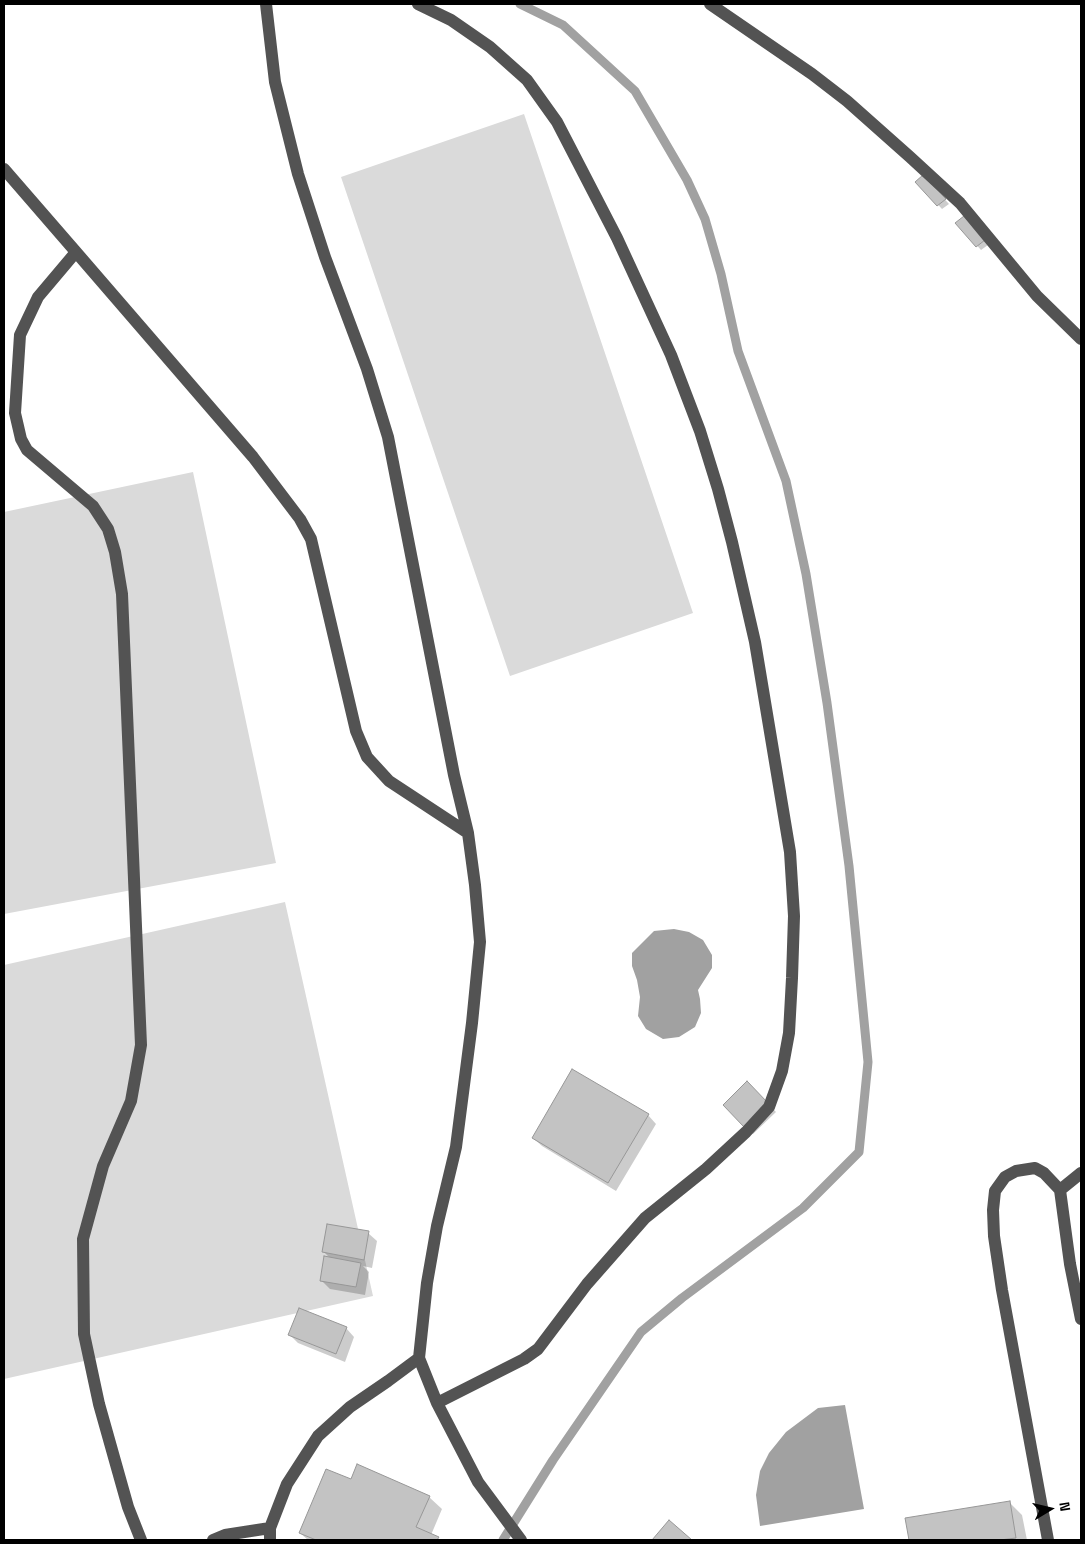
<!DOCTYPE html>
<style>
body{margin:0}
#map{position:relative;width:1085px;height:1544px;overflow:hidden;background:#fff;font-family:"Space Grotesk",sans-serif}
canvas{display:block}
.frame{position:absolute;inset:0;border:5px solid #000;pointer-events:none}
.north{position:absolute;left:1025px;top:1484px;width:50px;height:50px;-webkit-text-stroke:4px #fff;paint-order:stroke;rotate:81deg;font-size:14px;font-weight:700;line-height:20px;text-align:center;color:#000}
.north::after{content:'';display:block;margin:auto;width:18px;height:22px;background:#000;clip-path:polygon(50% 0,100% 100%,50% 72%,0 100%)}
</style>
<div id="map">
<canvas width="1085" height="1544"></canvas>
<div class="frame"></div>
<div class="north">N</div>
</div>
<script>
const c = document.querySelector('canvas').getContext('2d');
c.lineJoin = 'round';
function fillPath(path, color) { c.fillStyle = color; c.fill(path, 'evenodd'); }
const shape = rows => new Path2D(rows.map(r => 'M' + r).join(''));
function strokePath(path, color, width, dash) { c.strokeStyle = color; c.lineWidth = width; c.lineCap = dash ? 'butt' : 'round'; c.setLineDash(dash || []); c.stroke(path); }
const green = shape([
 [524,114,693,613,510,676,341,177],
 [193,472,276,863,4,914,4,512],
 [285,902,373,1296,4,1379,4,965]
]);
const water = shape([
 [674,929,689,932,703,940,712,955,712,968,698,990,700,999,701,1013,695,1027,679,1037,663,1039,646,1029,638,1016,640,997,637,980,632,966,632,953,654,931],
 [845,1405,864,1509,760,1526,756,1495,760,1471,769,1453,786,1432,818,1408]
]);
const shadow = shape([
 [923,176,949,204,942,209,917,182],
 [968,221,988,245,981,250,957,223],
 [747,1082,776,1112,753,1134,724,1105],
 [648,1115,656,1124,616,1191,542,1146,533,1138],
 [368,1233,377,1241,372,1268,363,1266,369,1272,365,1295,330,1289,321,1280,330,1258,324,1252],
 [346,1328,354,1337,345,1362,298,1343,289,1334],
 [351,1481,429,1497,442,1509,431,1535,441,1540,308,1540,300,1533],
 [1009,1502,1022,1515,1027,1540,910,1540,907,1519]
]);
const stream = shape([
 [503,1540,553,1460,641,1332,682,1298,803,1208,859,1152,868,1062,849,866,827,703,806,574,786,481,738,351,721,274,705,219,687,180,635,91,563,25,520,4]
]);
const building = shape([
 [923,175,946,199,937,206,915,182,923,175],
 [964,216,985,240,976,247,955,223,964,216],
 [572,1069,649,1114,608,1183,532,1138,572,1069],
 [747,1081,768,1103,744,1127,723,1105,747,1081],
 [327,1224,369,1231,364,1260,322,1252,327,1224],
 [324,1256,361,1263,356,1287,320,1281,324,1256],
 [299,1308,347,1327,336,1354,288,1335,299,1308],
 [357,1464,430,1496,416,1527,439,1537,437,1540,316,1540,299,1533,326,1469,351,1479,357,1464],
 [1010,1501,1016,1538,1000,1540,909,1540,905,1518,1010,1501],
 [669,1520,692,1540,652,1540,669,1520]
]);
const minor = shape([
 [266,4,275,82,298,174,325,257,367,369,388,437,454,775,468,833,475,885,480,942,472,1023,456,1147,437,1226,427,1283,419,1358,437,1403,478,1482,521,1540],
 [418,4,451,20,490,47,527,80,557,122,617,238,671,355,700,431,718,489,732,542,755,642,790,852,794,916,792,978,789,1033,782,1071,769,1107,746,1132,706,1169,645,1218,587,1284,538,1349,524,1359,437,1403],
 [710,4,812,74,847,101,910,157,960,203,1037,296,1081,339],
 [4,169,76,252,38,297,20,335,15,413,21,439,27,450,93,506,108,529,115,552,122,594,141,1045,131,1101,103,1166,83,1239,84,1334,99,1404,128,1507,141,1540],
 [76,252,253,457,300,519,311,539,356,731,367,757,389,781,468,833],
 [1081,1173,1060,1190,1070,1264,1081,1319],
 [213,1540,225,1535,270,1528],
 [270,1540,270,1528,287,1484,318,1436,350,1407,388,1381,419,1358],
 [1048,1540,1002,1290,994,1236,993,1210,995,1191,1005,1177,1016,1171,1035,1168,1044,1173,1060,1190]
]);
fillPath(green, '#dadada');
fillPath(water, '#a1a1a1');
fillPath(shadow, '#0003');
strokePath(stream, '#a1a1a1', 9);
fillPath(building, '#c3c3c3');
strokePath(building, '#979797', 1);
strokePath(minor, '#535353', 12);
</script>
